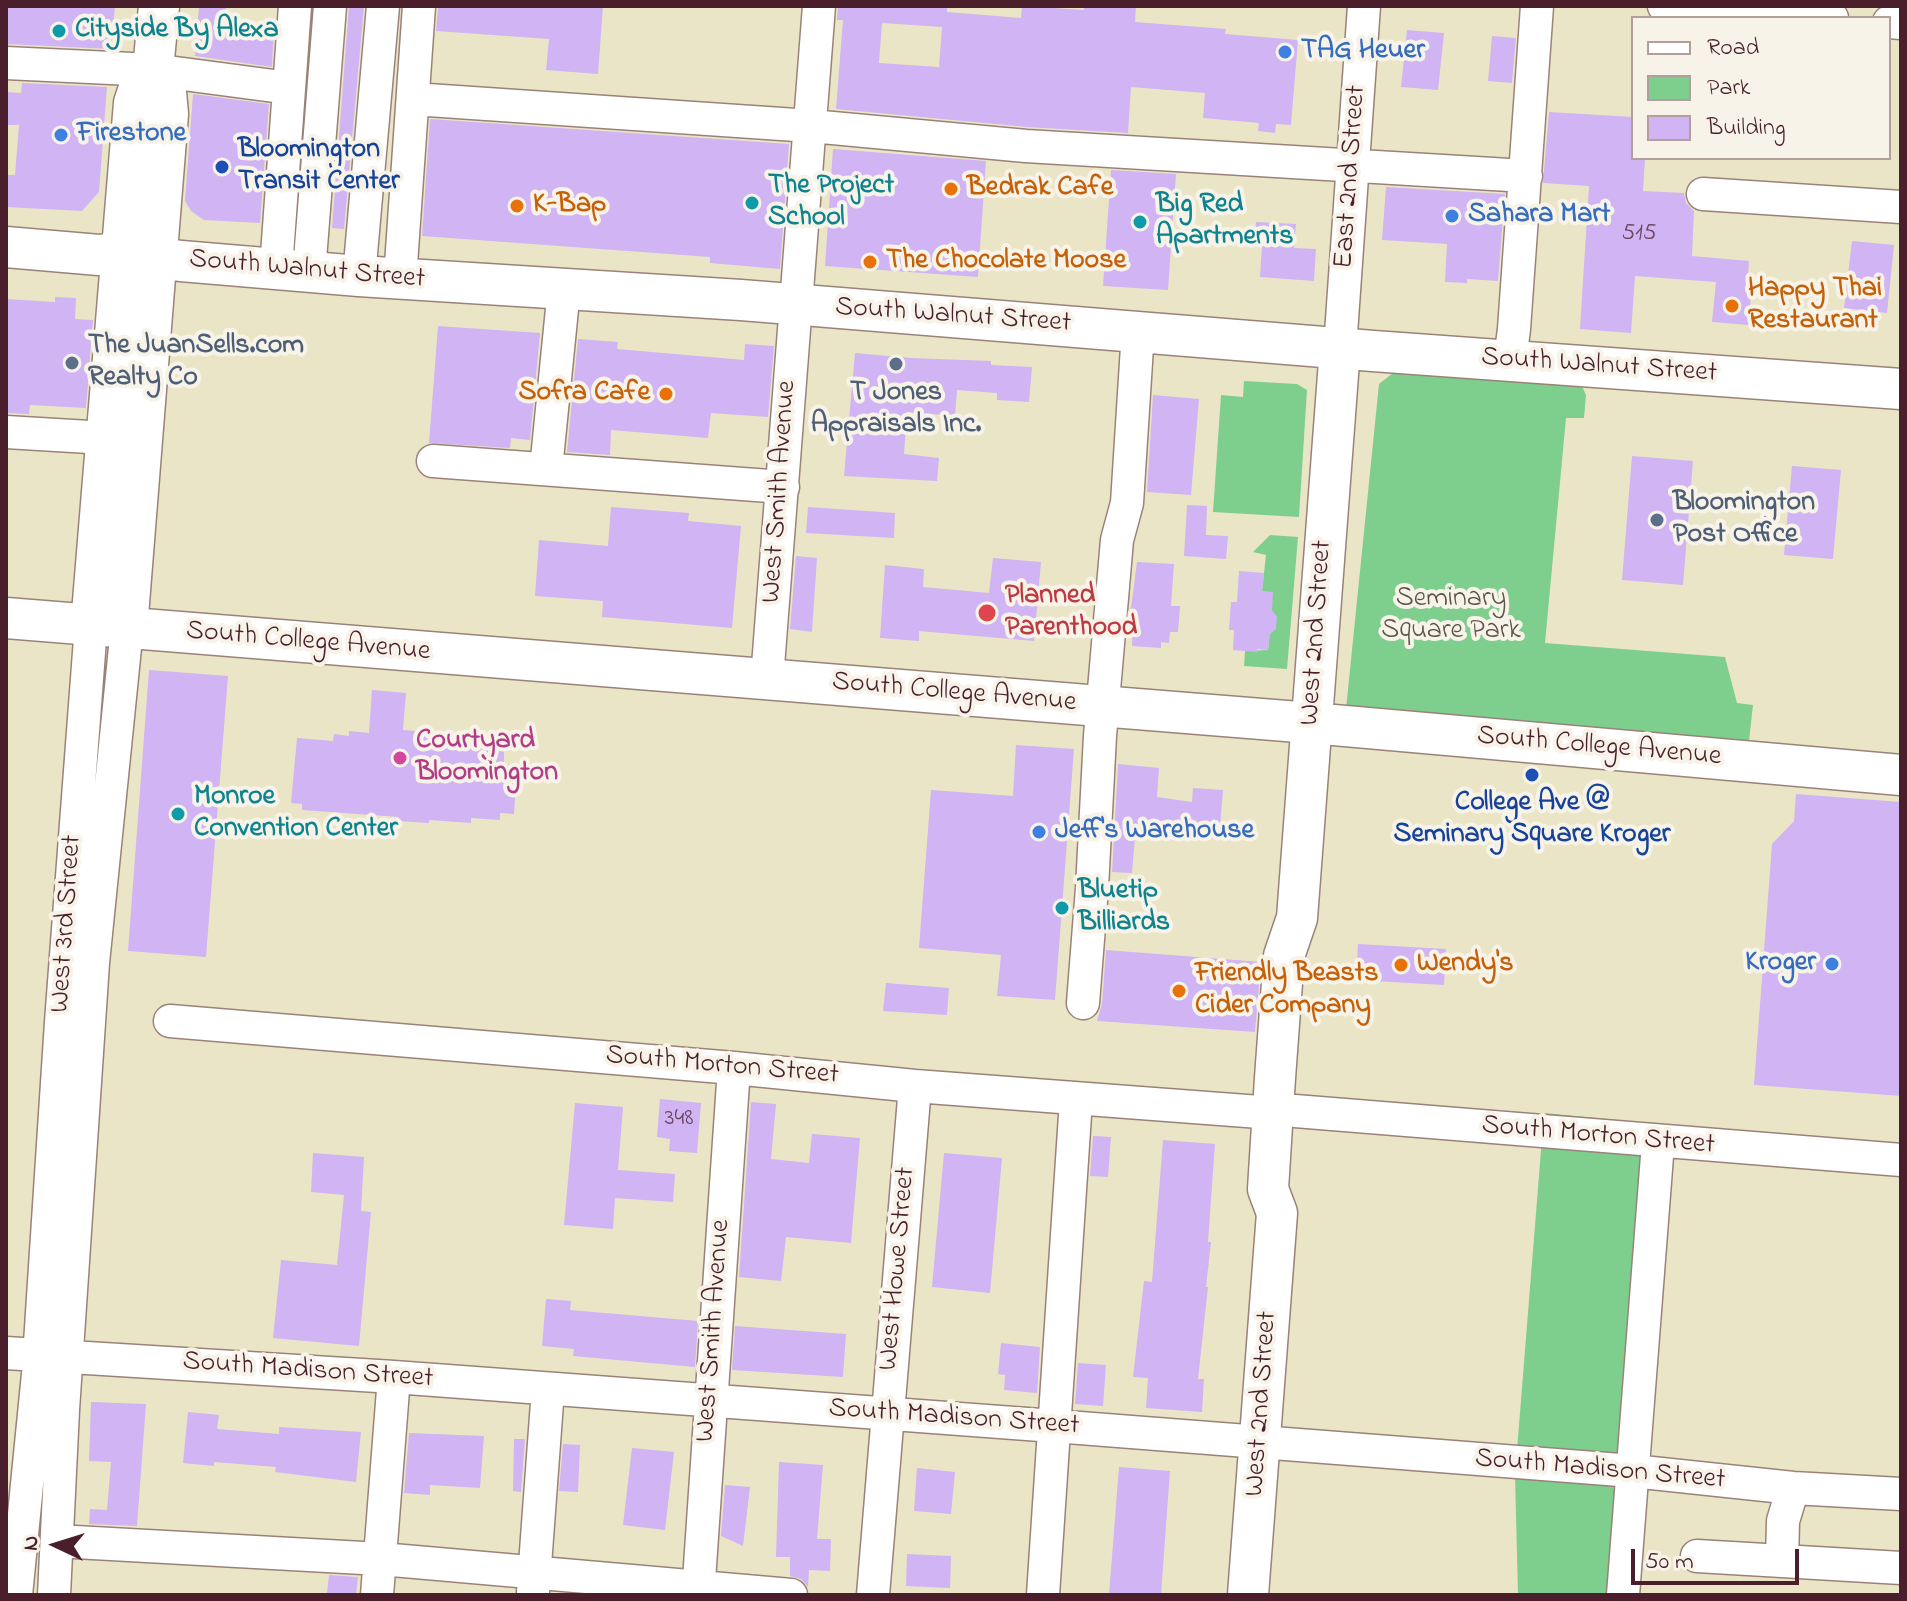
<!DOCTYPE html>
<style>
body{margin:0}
#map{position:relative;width:1907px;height:1601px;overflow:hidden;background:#ebe5c7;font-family:"Indie Flower",sans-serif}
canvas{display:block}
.frame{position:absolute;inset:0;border:8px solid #4a1f2b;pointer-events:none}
.legend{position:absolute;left:1631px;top:16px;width:260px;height:144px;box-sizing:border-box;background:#f7f3e8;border:2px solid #b29e9c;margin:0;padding:10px 14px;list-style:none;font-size:24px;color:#4a1f2b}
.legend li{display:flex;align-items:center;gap:16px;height:40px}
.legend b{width:40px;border:2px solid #b29e9c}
.north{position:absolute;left:16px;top:1505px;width:80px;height:80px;-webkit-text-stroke:6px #f7f3e8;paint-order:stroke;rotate:274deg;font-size:22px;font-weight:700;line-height:32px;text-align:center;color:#4a1f2b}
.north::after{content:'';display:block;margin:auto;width:28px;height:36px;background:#4a1f2b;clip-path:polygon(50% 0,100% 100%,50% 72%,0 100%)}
.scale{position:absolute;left:1631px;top:1549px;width:168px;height:36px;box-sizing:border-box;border:4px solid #4a1f2b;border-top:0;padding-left:10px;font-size:24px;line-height:28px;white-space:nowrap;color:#4a1f2b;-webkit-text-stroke:6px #f7f3e8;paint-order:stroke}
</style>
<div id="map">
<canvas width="1907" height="1601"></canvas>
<div class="frame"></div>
<ul class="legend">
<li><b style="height:10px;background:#fff"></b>Road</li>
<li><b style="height:22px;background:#7ece8e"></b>Park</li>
<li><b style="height:22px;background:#d0b4f3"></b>Building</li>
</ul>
<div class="north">N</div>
<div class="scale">50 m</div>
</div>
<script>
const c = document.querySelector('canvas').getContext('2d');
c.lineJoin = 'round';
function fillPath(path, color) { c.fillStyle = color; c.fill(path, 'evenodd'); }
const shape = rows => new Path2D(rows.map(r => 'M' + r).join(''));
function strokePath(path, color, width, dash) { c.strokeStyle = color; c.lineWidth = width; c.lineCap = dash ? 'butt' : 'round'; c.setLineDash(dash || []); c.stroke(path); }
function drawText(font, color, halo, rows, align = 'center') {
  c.font = font + ' "Indie Flower",sans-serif'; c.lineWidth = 8; c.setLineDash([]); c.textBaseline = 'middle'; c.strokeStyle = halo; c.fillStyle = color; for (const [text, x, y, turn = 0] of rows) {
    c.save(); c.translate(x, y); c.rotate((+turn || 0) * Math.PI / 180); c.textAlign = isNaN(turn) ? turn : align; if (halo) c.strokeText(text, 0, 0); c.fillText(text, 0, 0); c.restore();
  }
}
const green = shape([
 [1402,366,1581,384,1586,395,1584,418,1566,418,1545,643,1725,657,1737,703,1753,705,1749,741,1345,719,1379,384],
 [1244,381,1297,384,1307,390,1299,517,1213,512,1221,395,1243,397],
 [1270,535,1298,537,1287,669,1244,666,1245,651,1268,650,1272,610,1262,591,1266,555,1253,552],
 [1544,1113,1659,1124,1623,1595,1518,1595,1515,1475]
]);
const building = shape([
 [6,6,115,6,111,49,6,44],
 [199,6,226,6,225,23,274,26,272,67,195,56],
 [349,6,364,6,344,229,332,228],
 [438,6,603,6,598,74,546,70,549,39,436,31],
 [838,6,947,6,947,12,1021,18,1022,6,1084,10,1084,6,1136,6,1135,22,1226,29,1225,34,1298,40,1291,125,1276,124,1275,133,1258,131,1259,123,1203,118,1205,93,1131,87,1128,133,1027,127,836,109,843,20,837,20],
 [882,23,942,27,939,67,879,63],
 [1407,30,1444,33,1438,90,1401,87],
 [1492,36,1516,38,1512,83,1488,81],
 [22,83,107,87,99,192,82,211,6,207,6,175,15,175,19,125,6,125,6,92,21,93],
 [193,94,269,104,260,223,204,220,191,211,185,201],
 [1549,112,1633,117,1633,158,1645,158,1643,191,1684,193,1686,203,1694,211,1692,256,1749,261,1747,290,1751,290,1749,325,1712,322,1716,282,1635,276,1631,333,1580,329,1589,186,1543,183],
 [430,119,789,144,780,269,710,263,710,257,422,236],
 [833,149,986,161,978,277,825,266],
 [1111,170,1176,174,1168,290,1103,286],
 [1386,187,1505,194,1498,281,1467,279,1467,283,1445,282,1447,244,1382,240],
 [1256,222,1296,224,1294,248,1316,249,1314,281,1260,277,1262,246,1255,246],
 [1852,241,1894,245,1887,313,1844,308],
 [55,297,76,298,75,319,93,320,86,408,30,405,29,414,6,413,6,299,55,302],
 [438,326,540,333,530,440,511,438,510,448,429,443],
 [578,339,618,342,617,349,744,360,745,344,774,346,768,417,711,413,708,438,611,430,610,455,567,452],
 [855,353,911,358,991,361,991,365,1032,367,1029,402,997,400,997,393,957,390,955,416,907,412,904,454,939,458,937,481,844,476],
 [1153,395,1199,399,1191,495,1147,492],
 [1632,456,1693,461,1683,585,1622,580],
 [1792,466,1841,470,1833,559,1784,555],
 [1187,505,1207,506,1206,535,1228,536,1226,559,1184,556],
 [611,507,689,513,688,521,741,526,732,628,602,617,603,601,535,596,539,540,608,546],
 [808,507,895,513,894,538,806,533],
 [796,556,817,558,812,632,790,629],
 [993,558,1041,562,1034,641,919,631,919,641,880,638,885,565,924,569,923,587,989,593],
 [1137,562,1174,564,1171,606,1180,606,1178,632,1170,632,1169,643,1161,642,1161,648,1132,646,1133,623,1129,623],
 [1239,571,1264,573,1262,591,1273,592,1272,610,1277,617,1276,629,1270,634,1268,650,1257,649,1257,652,1233,650,1234,630,1229,630,1231,602,1237,602],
 [149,670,228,676,206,957,128,951],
 [372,690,406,693,403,730,437,733,437,737,451,738,451,747,504,751,504,764,514,765,512,782,516,783,514,814,500,813,500,820,471,818,471,823,429,820,429,823,398,821,399,817,302,810,302,804,291,803,297,738,333,741,334,734,349,736,349,731,369,733],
 [1016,745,1074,749,1055,1000,997,996,1001,955,919,948,931,790,1013,796],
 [1118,764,1159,768,1157,797,1192,802,1193,788,1223,790,1219,839,1158,835,1158,839,1135,837,1132,873,1112,872],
 [1796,794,1901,802,1901,1096,1754,1085,1772,844,1794,821],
 [1358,944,1446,949,1444,985,1356,980],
 [1106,950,1261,962,1255,1032,1097,1021,1102,1004],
 [886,983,949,988,947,1015,883,1011],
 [660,1099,701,1103,697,1153,669,1151,670,1139,657,1137],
 [751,1102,776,1104,771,1159,809,1163,812,1134,860,1138,851,1243,786,1237,781,1281,739,1277],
 [575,1103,623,1107,618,1170,675,1174,673,1202,615,1198,613,1229,564,1225],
 [1093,1136,1111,1137,1108,1177,1090,1176],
 [1163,1140,1215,1144,1208,1242,1211,1242,1206,1287,1208,1287,1198,1379,1204,1379,1202,1412,1146,1408,1148,1378,1133,1377,1144,1281,1152,1282],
 [313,1153,364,1157,361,1211,371,1212,359,1346,273,1338,281,1260,337,1265,344,1195,311,1192],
 [944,1153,1002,1158,990,1293,932,1287],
 [546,1299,571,1301,570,1310,698,1321,695,1367,573,1356,574,1349,542,1346],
 [735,1326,846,1334,843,1377,732,1370],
 [1001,1343,1040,1347,1037,1393,1004,1390,1005,1375,998,1374],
 [1078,1363,1106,1365,1103,1406,1075,1404],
 [91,1402,146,1404,137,1526,89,1524,90,1509,107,1510,111,1462,89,1461],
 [188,1412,219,1415,217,1429,279,1434,279,1427,361,1432,356,1482,275,1472,276,1467,214,1462,214,1466,183,1463],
 [409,1433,484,1436,480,1488,430,1485,430,1495,404,1493],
 [514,1439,525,1439,521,1492,513,1491],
 [563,1444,580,1445,578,1492,559,1491],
 [632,1448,674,1452,665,1530,623,1525],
 [779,1462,823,1465,817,1539,831,1539,830,1571,809,1570,808,1587,801,1579,790,1576,790,1557,776,1557],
 [1119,1467,1170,1471,1161,1595,1109,1595],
 [917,1468,955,1472,951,1514,914,1511],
 [725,1485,750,1487,743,1546,721,1536],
 [907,1554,951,1556,950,1588,906,1586],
 [329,1575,358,1577,356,1595,327,1593]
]);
const minor = shape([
 [1664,6,1832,18],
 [1889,22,1901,23],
 [6,63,153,70,289,88],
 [413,99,811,126,1026,146,1526,176],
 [1703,194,1901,207],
 [276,269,295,6],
 [309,272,330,6],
 [359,276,383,6],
 [400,279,419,6],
 [1340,348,1364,6],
 [1510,360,1514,329,1537,6],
 [6,432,106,438],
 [433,461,783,487],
 [546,469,564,289],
 [767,679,819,6],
 [1083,1003,1092,888,1100,736,1117,540,1127,503,1138,331],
 [170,1021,734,1068,915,1086,1273,1113],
 [1295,1111,1901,1160],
 [6,1353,394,1377,1054,1426,1633,1471,1793,1488,1901,1494],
 [57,1541,381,1559,791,1595],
 [1697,1556,1782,1561,1783,1521,1793,1488],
 [1782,1561,1901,1568],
 [533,1592,548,1389],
 [16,1595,38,1374,61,1022,91,626],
 [54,1595,63,1410,93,963,127,628],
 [377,1595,394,1377],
 [698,1595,734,1068],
 [873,1595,915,1086],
 [1043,1595,1076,1100],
 [1623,1595,1658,1143]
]);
const major = shape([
 [6,247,99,255,122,252,181,261,359,276,741,300,1373,351,1901,389],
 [6,618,1311,723,1901,775],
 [91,626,134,103,140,85,153,70,159,6],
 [127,628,168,114,166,92,153,70],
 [1248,1595,1277,1213,1268,1189,1275,1078,1284,956,1297,918,1340,348]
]);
const markers = [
 [59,31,8,"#0f9aa8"],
 [1285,52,8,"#3f7fe0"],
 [61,135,8,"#3f7fe0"],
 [222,167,8,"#1a4fb4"],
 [951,189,8,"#e8710a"],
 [752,203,8,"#0f9aa8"],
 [517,206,8,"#e8710a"],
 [1452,216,8,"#3f7fe0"],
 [1140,222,8,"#0f9aa8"],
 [870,262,8,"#e8710a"],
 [1732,306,8,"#e8710a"],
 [72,363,8,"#5c6f8a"],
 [896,364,8,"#5c6f8a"],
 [666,394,8,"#e8710a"],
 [1657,520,8,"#5c6f8a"],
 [987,613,10,"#e0444e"],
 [400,758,8,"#d1479c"],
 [1532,775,8,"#1a4fb4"],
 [178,814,8,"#0f9aa8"],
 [1039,832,8,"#3f7fe0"],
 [1062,908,8,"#0f9aa8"],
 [1832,964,8,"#3f7fe0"],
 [1401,965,8,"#e8710a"],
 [1179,991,8,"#e8710a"]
];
const numberNames = [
 ["515",1639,235],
 ["348",679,1120]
];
const cultureNames = [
 ["Cityside By Alexa",75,31],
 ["The Project",768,187],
 ["School",768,219],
 ["Big Red",1156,206],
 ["Apartments",1156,238],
 ["Monroe",194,798],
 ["Convention Center",194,830],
 ["Bluetip",1078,892],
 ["Billiards",1078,924]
];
const shopNames = [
 ["TAG Heuer",1301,52],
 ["Firestone",77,135],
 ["Sahara Mart",1468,216],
 ["Jeff's Warehouse",1055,832],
 ["Kroger",1816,964,"right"]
];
const transitNames = [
 ["Bloomington",238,151],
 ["Transit Center",238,183],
 ["College Ave @",1532,804,"center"],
 ["Seminary Square Kroger",1532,836,"center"]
];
const streetNames = [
 ["East 2nd Street",1352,177,-86],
 ["South Walnut Street",307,271,5],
 ["South Walnut Street",953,317,4],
 ["South Walnut Street",1599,367,4],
 ["West Smith Avenue",781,492,-86],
 ["West 2nd Street",1318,633,-86],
 ["South College Avenue",308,643,5],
 ["South College Avenue",954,694,5],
 ["South College Avenue",1599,748,5],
 ["West 3rd Street",68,924,-86],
 ["South Morton Street",722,1067,5],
 ["South Morton Street",1598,1137,5],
 ["West Howe Street",899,1269,-85],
 ["West Smith Avenue",715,1331,-86],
 ["South Madison Street",308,1372,4],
 ["West 2nd Street",1263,1404,-86],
 ["South Madison Street",954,1419,4],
 ["South Madison Street",1600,1471,5]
];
const foodNames = [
 ["Bedrak Cafe",967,189],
 ["K-Bap",533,206],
 ["The Chocolate Moose",886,262],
 ["Happy Thai",1748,290],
 ["Restaurant",1748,322],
 ["Sofra Cafe",650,394,"right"],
 ["Wendy's",1417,965],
 ["Friendly Beasts",1195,975],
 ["Cider Company",1195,1007]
];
const serviceNames = [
 ["The JuanSells.com",88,347],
 ["Realty Co",88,379],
 ["T Jones",896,394,"center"],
 ["Appraisals Inc.",896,426,"center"],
 ["Bloomington",1673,504],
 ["Post Office",1673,536]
];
const healthNames = [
 ["Planned",1005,597],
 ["Parenthood",1005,629]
];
const parkNames = [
 ["Seminary",1451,600],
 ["Square Park",1451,632]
];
const hotelNames = [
 ["Courtyard",416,742],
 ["Bloomington",416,774]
];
fillPath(green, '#7ece8e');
fillPath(building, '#d0b4f3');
strokePath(minor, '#9a8279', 35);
strokePath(major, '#9a8279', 43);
strokePath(minor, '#fff', 32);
strokePath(major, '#fff', 40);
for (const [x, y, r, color] of markers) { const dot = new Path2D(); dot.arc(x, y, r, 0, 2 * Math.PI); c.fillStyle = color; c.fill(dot); strokePath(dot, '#f7f3e8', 3); }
drawText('24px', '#6c445d', null, numberNames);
drawText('bold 28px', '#0d838f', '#f7f3e8', cultureNames, 'left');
drawText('bold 28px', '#366cbe', '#f7f3e8', shopNames, 'left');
drawText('bold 28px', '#164399', '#f7f3e8', transitNames, 'left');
drawText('28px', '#4a1f2b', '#f7f3e8', streetNames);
drawText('bold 28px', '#c56008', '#f7f3e8', foodNames, 'left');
drawText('bold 28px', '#4e5e75', '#f7f3e8', serviceNames, 'left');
drawText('bold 28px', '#be3a42', '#f7f3e8', healthNames, 'left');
drawText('28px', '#5a5449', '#f7f3e8', parkNames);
drawText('bold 28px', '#b23c85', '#f7f3e8', hotelNames, 'left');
</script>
